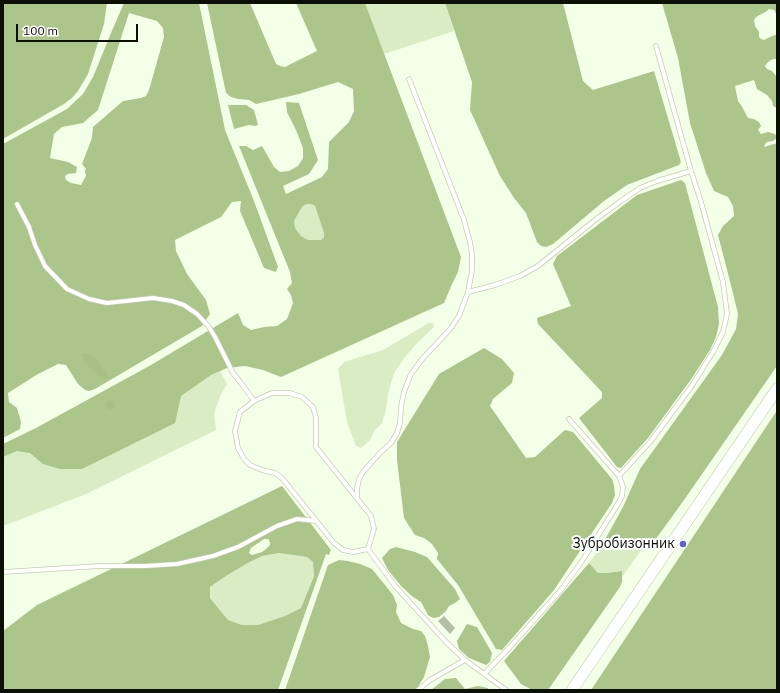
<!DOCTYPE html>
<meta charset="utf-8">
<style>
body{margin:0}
#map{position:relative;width:780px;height:693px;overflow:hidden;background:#f4ffe7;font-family:"IBM Plex Sans",sans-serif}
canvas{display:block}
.frame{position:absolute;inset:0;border:4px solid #0b0f06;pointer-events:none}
.scale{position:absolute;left:16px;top:24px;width:122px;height:18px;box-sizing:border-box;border:2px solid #0b0f06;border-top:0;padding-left:5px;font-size:12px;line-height:14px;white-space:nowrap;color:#0b0f06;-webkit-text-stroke:3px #fff;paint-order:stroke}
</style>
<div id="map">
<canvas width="780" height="693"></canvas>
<div class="frame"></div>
<div class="scale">100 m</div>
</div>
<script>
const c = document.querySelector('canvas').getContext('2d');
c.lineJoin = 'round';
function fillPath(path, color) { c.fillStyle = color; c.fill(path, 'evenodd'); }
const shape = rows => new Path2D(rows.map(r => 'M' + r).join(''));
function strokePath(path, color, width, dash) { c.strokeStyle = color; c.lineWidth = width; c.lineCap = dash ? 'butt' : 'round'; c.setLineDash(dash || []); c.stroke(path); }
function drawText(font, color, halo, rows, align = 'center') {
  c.font = font + ' "IBM Plex Sans",sans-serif'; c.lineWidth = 4; c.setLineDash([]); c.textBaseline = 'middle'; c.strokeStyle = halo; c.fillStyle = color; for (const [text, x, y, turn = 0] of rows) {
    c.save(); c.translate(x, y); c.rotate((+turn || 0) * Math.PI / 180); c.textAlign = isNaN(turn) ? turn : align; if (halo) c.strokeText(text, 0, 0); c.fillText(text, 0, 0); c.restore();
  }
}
const green = shape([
 [365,3,445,3,454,31,384,54],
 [306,204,311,204,315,206,324,233,324,237,321,240,308,240,301,236,295,228,294,221,302,207],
 [429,323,433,323,434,327,418,342,405,357,394,373,388,394,386,410,382,423,375,430,370,440,361,448,356,446,347,422,338,369,344,362,383,350],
 [215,361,227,384,220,396,214,414,216,430,86,494,3,526,3,454,171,402],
 [602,545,607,547,616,547,633,545,636,547,638,550,642,549,622,577,621,571,607,573,598,573,589,563],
 [279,553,307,557,313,562,314,575,301,608,285,616,258,625,242,625,228,620,210,598,210,587,226,576,246,564,262,556]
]);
const forest = shape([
 [3,3,107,3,104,24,88,74,78,91,72,98,64,104,3,139],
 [124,3,199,3,225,130,254,201,278,267,276,272,264,268,240,211,241,201,232,202,221,217,175,240,176,251,187,274,206,300,210,314,202,326,95,389,89,391,85,390,78,384,66,365,58,364,38,374,8,393,9,402,17,408,21,422,20,429,3,438,3,144,67,109,83,94,93,77,111,33,121,10],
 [129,13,157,21,163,28,164,37,149,90,146,96,141,98,123,101,93,127,92,138,82,164,86,169,85,171,86,176,81,185,71,183,66,180,65,176,68,174,76,173,77,167,68,162,50,158,54,134,62,127,83,123,98,110],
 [207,3,250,3,276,64,280,66,285,67,317,51,296,3,365,3,461,257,458,272,452,284,444,303,281,377,263,370,245,366,227,368,211,375,181,396,175,423,82,469,60,469,43,464,30,453,17,451,3,457,3,444,36,428,151,365,238,313,243,325,251,330,264,327,277,326,287,319,293,303,291,295,287,289,292,283,290,272,239,146,246,146,253,150,262,146,274,167,280,172,289,171,298,166,303,158,303,148,296,130,287,112,286,102,299,103,318,160,309,174,283,186,286,194,322,177,328,169,329,142,349,122,354,111,353,89,338,82,299,94,256,104,249,100,238,99,231,97,226,93],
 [306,204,311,204,315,206,324,233,324,237,321,240,308,240,301,236,295,228,294,221,302,207],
 [445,3,563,3,583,81,593,90,654,71,681,162,679,165,627,185,604,201,553,244,546,247,541,246,537,242,526,213,514,198,500,176,470,110,472,82],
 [662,3,777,3,777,15,774,10,769,9,767,11,756,17,754,20,755,26,759,32,759,37,761,39,764,40,768,38,775,35,777,35,777,59,773,59,768,62,765,66,767,69,772,71,777,77,777,108,773,106,772,101,767,95,757,89,754,80,735,86,738,101,741,105,748,118,754,119,759,122,761,126,758,130,761,134,768,132,775,134,777,137,777,138,773,141,767,142,765,144,764,147,777,143,777,366,684,500,650,547,638,550,636,547,633,545,616,547,607,547,602,545,623,507,640,469,722,355,736,329,738,314,732,289,718,235,723,226,734,216,733,206,728,197,714,191,706,173,690,123,678,58],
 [228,105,246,105,254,110,258,125,255,126,249,125,234,129],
 [681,180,685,183,718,307,719,324,716,337,710,350,692,378,648,438,621,468,617,467,579,418,602,398,602,392,538,324,537,318,571,306,553,264,557,256,637,195],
 [484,348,502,359,514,373,512,383,493,399,490,406,526,458,535,457,565,430,573,432,612,479,614,486,615,495,612,503,554,590,502,650,496,649,458,585,437,559,438,553,432,544,424,538,415,535,404,518,397,460,397,442,439,374],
 [776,412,777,413,777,690,591,690],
 [282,486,331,550,329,555,326,554,278,690,3,690,3,631,37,605],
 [264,539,268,539,270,542,270,545,266,549,262,552,252,555,249,553,251,548],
 [279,553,307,557,313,562,314,576,301,608,285,616,258,625,242,625,228,620,210,598,210,587,226,576,246,564,262,556],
 [396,547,415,552,427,557,455,589,460,599,455,603,449,606,446,611,439,617,434,618,431,617,428,615,421,602,413,597,401,586,388,570,382,558,390,549],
 [339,560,348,561,360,564,372,569,385,585,393,595,397,605,396,612,401,623,413,629,421,631,425,636,428,646,430,657,424,677,416,690,285,690,328,565],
 [589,563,598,573,607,573,622,571,622,582,620,587,548,690,532,690,521,684,504,661],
 [467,624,477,627,492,653,490,662,486,665,469,658,459,649,457,641],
 [456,678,465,689,478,686,488,688,489,690,431,690,445,679]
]);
const water = shape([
 [87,353,95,358,107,373,108,375,107,378,102,378,92,370,83,360,82,354],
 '105.5 405a4.5 4.5 0 1 1 9 0a4.5 4.5 0 1 1-9 0Z'
]);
const building = shape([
 [444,616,455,628,450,634,438,621]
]);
const service = shape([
 [17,204,29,227,35,245,45,266,67,289,89,299,107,303,153,298,172,301,184,305,197,314,209,327,215,337,233,373,241,383,254,401],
 [468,292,495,285,520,276,538,266,595,220,621,201,640,188,657,181,691,171],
 [272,393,290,393,302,397,313,407,316,418,316,447,371,516,374,529,368,549,353,552,343,550,334,543,282,478,275,473,262,470,250,465,244,459,238,448,235,431,240,412,254,401,272,393],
 [619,476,650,442,691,387,713,352,723,332,727,314,723,282,701,202,691,171,656,46],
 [357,498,357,489,359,479,363,472,381,452,391,443,397,433,400,423,401,407,404,392,411,374,423,358,441,339,451,328,459,316,468,292,472,271,472,254,470,242,464,220,409,79],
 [368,549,395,586,446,642,465,660,506,690],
 [3,572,100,566,146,566,177,564,213,556,238,547,277,526,297,519,316,521],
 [484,674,510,647,561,590,582,561,616,507,622,496,623,487,619,476,569,419],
 [418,690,430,680,465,660]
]);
const secondary = shape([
 [572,690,777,389]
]);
const markers = [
 [683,544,4,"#5d61d9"]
];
const poiNames = [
 ["Зубробизонник",675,544]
];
fillPath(green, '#d9ecc3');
fillPath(forest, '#acc58b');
fillPath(water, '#a7c086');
fillPath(building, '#b3bfa4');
strokePath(service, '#c2cfb3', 5.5);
strokePath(secondary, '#c2cfb3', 12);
strokePath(service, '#fff', 4);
strokePath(secondary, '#fff', 11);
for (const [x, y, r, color] of markers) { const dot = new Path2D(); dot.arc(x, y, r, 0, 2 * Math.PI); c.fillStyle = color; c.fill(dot); strokePath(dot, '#fff', 1.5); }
drawText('14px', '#0b0f06', '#fff', poiNames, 'right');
</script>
